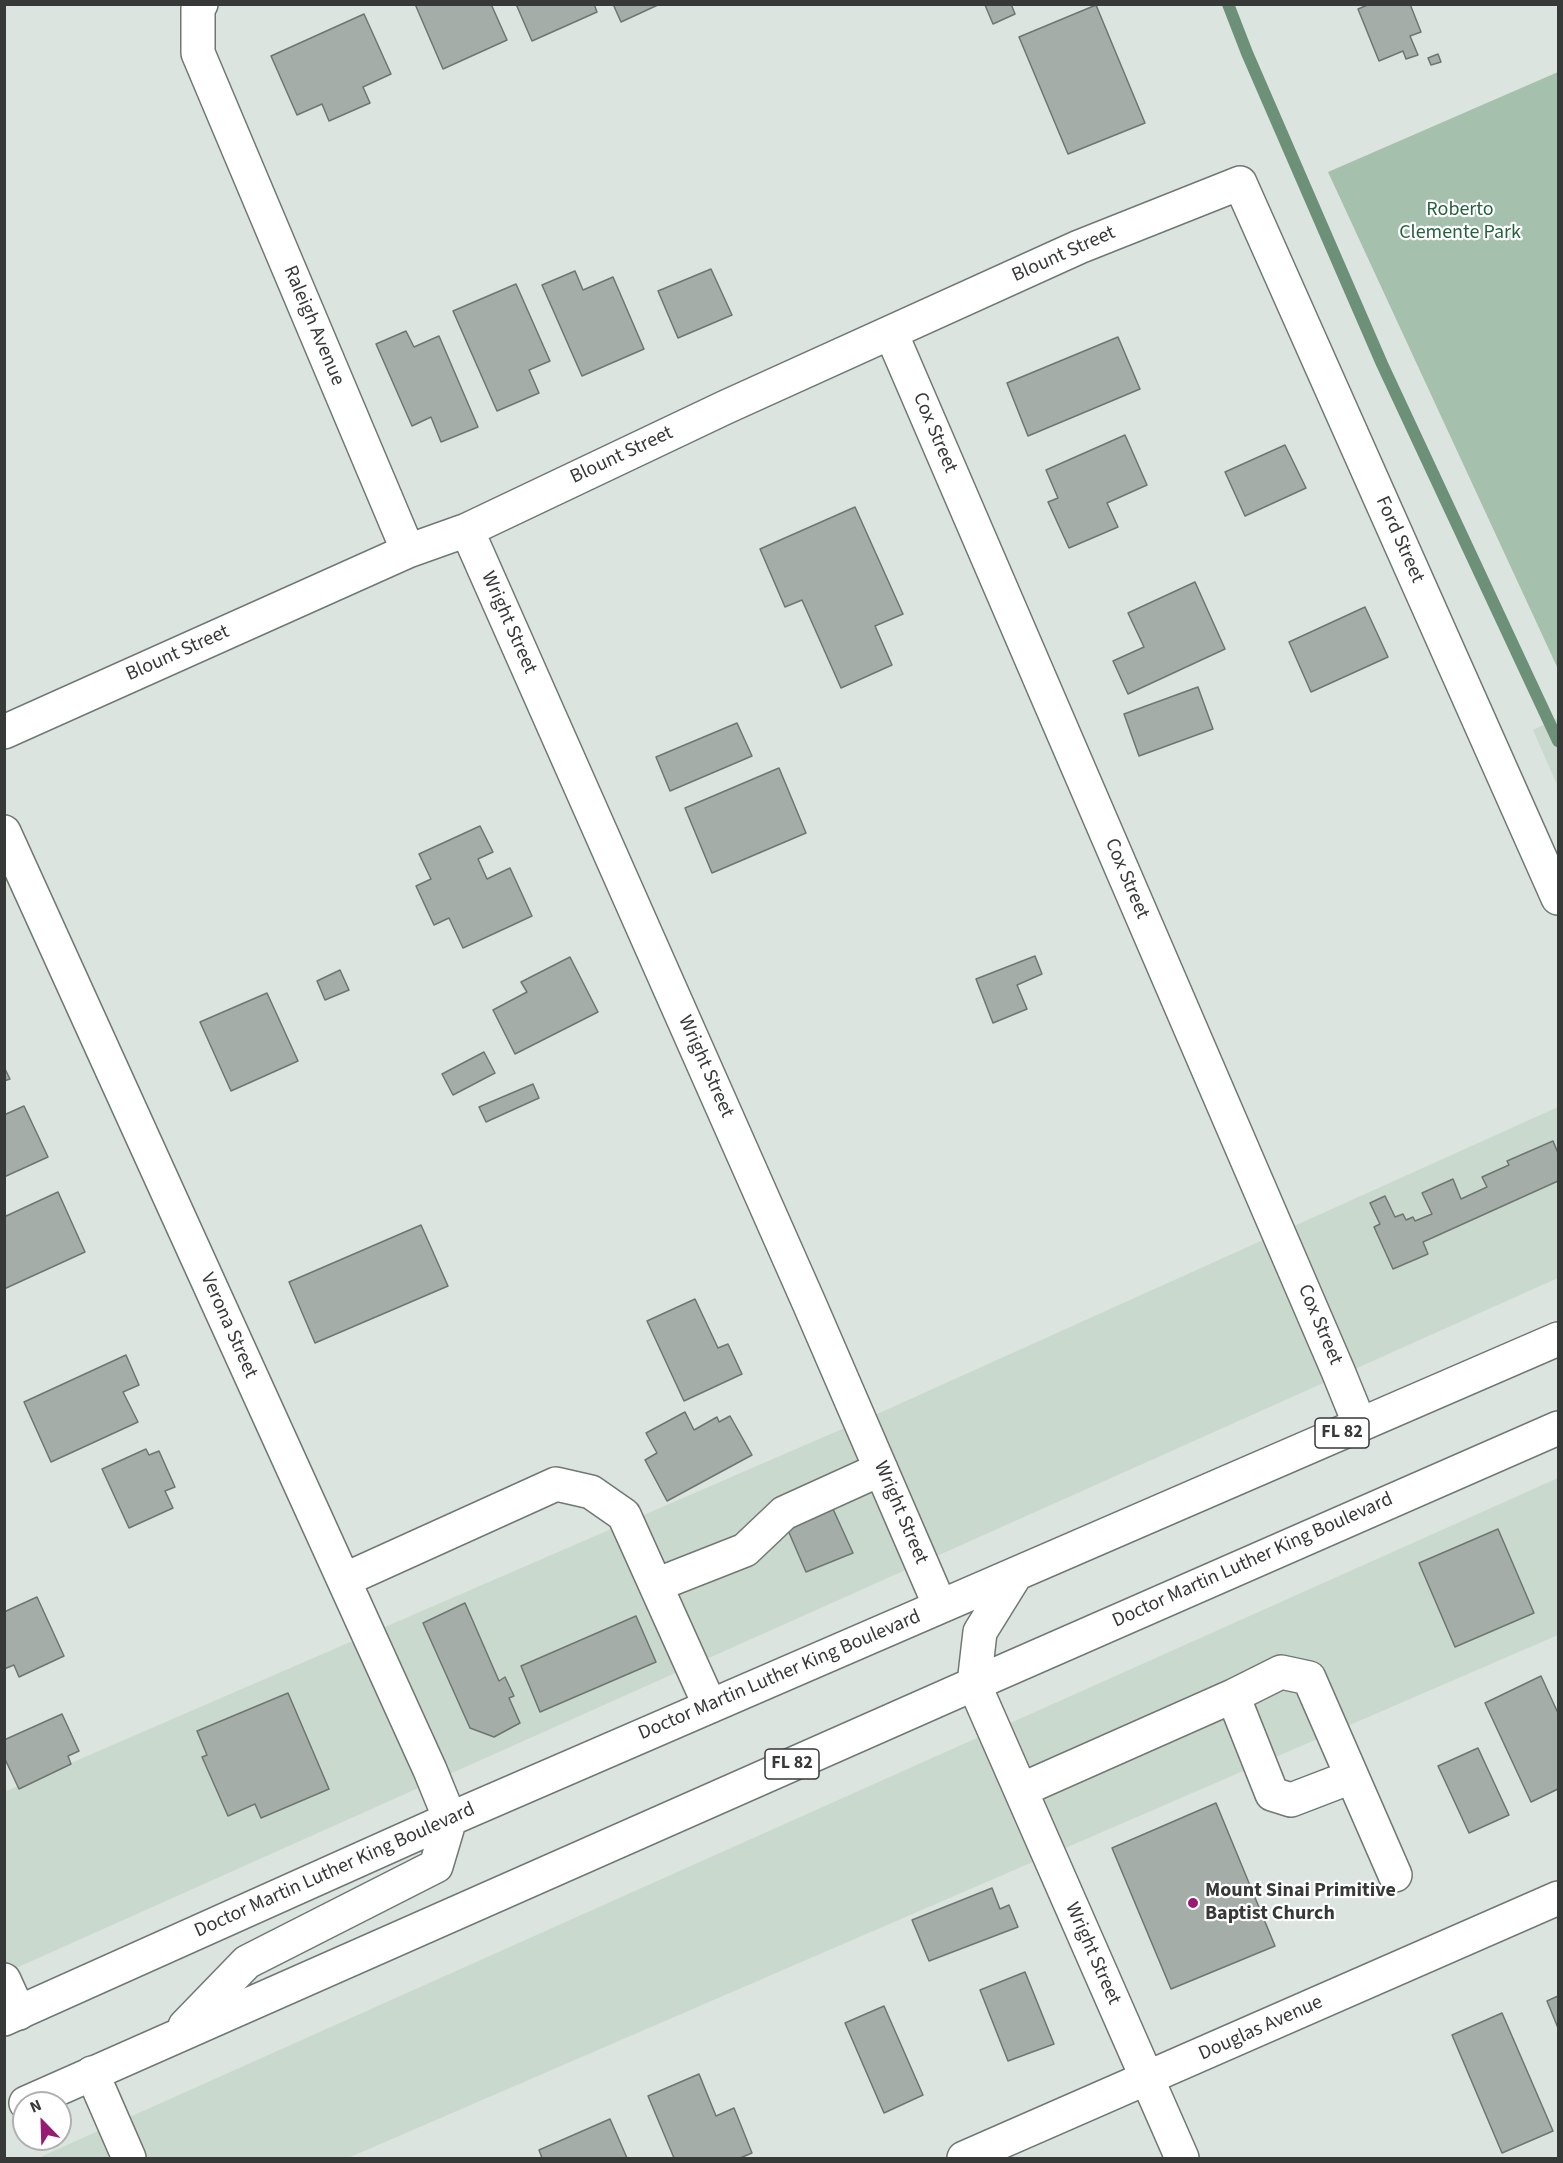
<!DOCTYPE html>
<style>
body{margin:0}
#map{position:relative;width:1563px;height:2163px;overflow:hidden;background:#dbe4de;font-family:"Source Sans 3",sans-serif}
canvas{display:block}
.frame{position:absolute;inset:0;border:6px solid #363937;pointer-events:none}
.north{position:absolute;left:12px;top:2091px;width:60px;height:60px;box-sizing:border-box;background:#fff;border:2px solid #afb0af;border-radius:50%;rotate:337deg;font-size:16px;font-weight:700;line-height:24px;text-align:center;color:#363937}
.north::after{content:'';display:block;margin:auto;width:21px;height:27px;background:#981b73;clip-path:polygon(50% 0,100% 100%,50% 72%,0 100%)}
</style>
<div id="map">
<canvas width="1563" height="2163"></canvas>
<div class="frame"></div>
<div class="north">N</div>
</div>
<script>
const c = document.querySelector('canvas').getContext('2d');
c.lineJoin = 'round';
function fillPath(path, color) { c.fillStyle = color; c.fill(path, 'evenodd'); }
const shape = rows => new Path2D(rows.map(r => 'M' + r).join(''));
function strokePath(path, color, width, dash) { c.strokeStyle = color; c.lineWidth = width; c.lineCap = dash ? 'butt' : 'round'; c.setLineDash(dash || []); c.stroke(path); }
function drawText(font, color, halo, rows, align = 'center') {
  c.font = font + ' "Source Sans 3",sans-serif'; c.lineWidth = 4.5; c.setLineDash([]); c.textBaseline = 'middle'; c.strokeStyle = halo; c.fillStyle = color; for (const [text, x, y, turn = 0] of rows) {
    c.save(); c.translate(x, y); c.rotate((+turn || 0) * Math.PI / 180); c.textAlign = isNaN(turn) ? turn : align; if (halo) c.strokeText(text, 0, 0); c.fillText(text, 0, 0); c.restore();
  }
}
const built = shape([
 [1558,718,1558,787,1533,730],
 [1558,1107,1558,1278,5,1973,4,1792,886,1410],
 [1558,1478,1558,1635,348,2158,38,2158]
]);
const green = shape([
 [1558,72,1558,669,1328,172]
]);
const stream = shape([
 [1228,4,1247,53,1382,364,1558,741]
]);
const building = shape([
 [415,4,491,4,507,40,443,69,415,4],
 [516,4,594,4,597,12,532,41,516,4],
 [613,4,660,4,621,22,613,4],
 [986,4,1011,4,1015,14,993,24,985,5,986,4],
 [1370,4,1410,4,1421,32,1410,36,1418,55,1406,59,1403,51,1379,61,1358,9,1370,4],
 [1096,5,1145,123,1068,154,1019,37,1096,5],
 [364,14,391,74,363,87,370,103,329,121,322,104,297,115,271,56,364,14],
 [1438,54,1441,62,1431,65,1428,58,1438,54],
 [711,269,732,315,678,338,658,291,711,269],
 [575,271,583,290,613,277,644,349,582,376,542,285,575,271],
 [516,284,550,361,529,370,539,393,497,411,453,311,516,284],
 [406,331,414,347,439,336,478,427,441,442,431,417,412,426,376,344,406,331],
 [1118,337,1140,389,1028,436,1007,383,1118,337],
 [1125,435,1147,485,1107,503,1118,527,1069,548,1048,502,1058,498,1046,470,1125,435],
 [1285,445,1306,488,1245,516,1225,472,1285,445],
 [855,507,903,614,875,626,892,665,841,688,802,600,785,607,760,549,855,507],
 [1195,582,1225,649,1128,694,1113,661,1144,647,1128,613,1195,582],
 [1365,607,1388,657,1311,692,1289,642,1365,607],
 [1198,687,1213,729,1139,756,1124,714,1198,687],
 [737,723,752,756,670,791,656,757,737,723],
 [779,768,806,833,712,873,685,808,779,768],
 [480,826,493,852,478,859,487,879,510,868,532,916,463,948,449,918,434,925,416,886,431,879,419,854,480,826],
 [1035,956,1042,974,1017,985,1027,1009,993,1023,976,979,1035,956],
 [570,957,598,1012,515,1054,493,1010,527,992,521,982,570,957],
 [340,970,349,990,325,1000,317,981,340,970],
 [267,993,298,1061,231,1091,200,1022,267,993],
 [484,1052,495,1073,453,1095,442,1074,484,1052],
 [4,1067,10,1079,4,1081,4,1067],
 [533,1084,539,1098,486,1122,479,1107,533,1084],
 [24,1106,48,1157,4,1177,4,1115,24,1106],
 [1553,1141,1558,1153,1558,1181,1423,1242,1428,1254,1393,1269,1374,1227,1380,1224,1370,1203,1385,1196,1395,1217,1403,1214,1406,1220,1413,1217,1415,1221,1432,1214,1422,1193,1453,1179,1461,1199,1487,1187,1482,1177,1509,1165,1507,1161,1553,1141],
 [58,1192,85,1252,4,1289,4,1217,58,1192],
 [421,1225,448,1286,315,1343,289,1282,421,1225],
 [695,1299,718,1348,728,1344,742,1374,684,1401,647,1321,695,1299],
 [126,1355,139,1385,123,1392,138,1422,51,1462,24,1402,126,1355],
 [685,1412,694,1430,717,1417,719,1422,730,1416,752,1455,667,1501,645,1460,657,1453,646,1433,685,1412],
 [146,1449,149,1455,159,1451,175,1487,165,1491,173,1508,129,1528,102,1469,146,1449],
 [833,1509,853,1553,806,1572,784,1521,806,1511,810,1520,833,1509],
 [1498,1529,1534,1613,1455,1647,1419,1563,1498,1529],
 [37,1597,64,1656,19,1677,14,1665,4,1669,4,1612,37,1597],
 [465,1603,499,1681,505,1677,514,1696,509,1698,520,1723,494,1737,470,1728,423,1623,465,1603],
 [636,1616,656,1662,540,1712,521,1666,636,1616],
 [1541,1676,1558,1713,1558,1789,1531,1802,1485,1703,1541,1676],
 [288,1693,329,1789,261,1818,255,1804,228,1816,202,1757,207,1755,197,1731,288,1693],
 [62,1714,79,1751,68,1756,71,1764,19,1789,4,1757,4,1740,62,1714],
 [1478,1748,1509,1815,1469,1833,1438,1766,1478,1748],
 [1216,1803,1275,1946,1171,1989,1112,1848,1216,1803],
 [992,1888,1000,1909,1009,1905,1018,1927,929,1961,912,1920,992,1888],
 [1025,1972,1054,2044,1008,2061,980,1990,1025,1972],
 [1558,1996,1558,2028,1547,2001,1558,1996],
 [884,2006,923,2095,884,2113,845,2023,884,2006],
 [1502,2013,1553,2131,1502,2153,1452,2035,1502,2013],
 [699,2074,716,2116,734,2108,752,2153,740,2158,674,2158,648,2096,699,2074],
 [610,2119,627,2158,542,2158,539,2150,610,2119]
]);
const minor = shape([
 [201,4,198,8,198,53,408,551],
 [891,333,1338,1371,1360,1425],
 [467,530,809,1303,940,1606],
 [4,732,408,551,467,530,726,407,1079,247,1240,183,1558,898],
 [4,832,430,1770,450,1819],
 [344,1580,556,1484,591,1492,624,1515,710,1706],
 [656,1585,745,1550,784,1513,881,1469],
 [974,1684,1182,2158],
 [1233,1696,1272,1794,1291,1800,1351,1777],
 [1021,1790,1233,1696,1281,1672,1309,1678,1395,1875],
 [4,1980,19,2013],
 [92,2073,129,2158],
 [964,2158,1558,1898]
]);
const major = shape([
 [974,1684,980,1632,1016,1574],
 [4,2019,450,1819,1558,1339],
 [185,2026,247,1962,436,1866,450,1819],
 [26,2103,974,1684,1558,1428]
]);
const markers = [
 [1193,1903,6,"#981b73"]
];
const shields = [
 [1342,1433,54],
 [792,1764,54]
];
const shieldNames = [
 ["FL 82",1342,1433],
 ["FL 82",792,1764]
];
const parkNames = [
 ["Roberto",1460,211],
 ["Clemente Park",1460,234]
];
const streetNames = [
 ["Blount Street",1064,255,-24],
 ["Raleigh Avenue",313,326,67],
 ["Cox Street",934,433,67],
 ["Blount Street",622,456,-25],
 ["Ford Street",1399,540,66],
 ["Wright Street",508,623,66],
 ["Blount Street",178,654,-24],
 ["Cox Street",1126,879,67],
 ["Wright Street",705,1067,66],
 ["Cox Street",1319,1325,67],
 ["Verona Street",228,1326,66],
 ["Wright Street",900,1513,67],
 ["Doctor Martin Luther King Boulevard",1253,1561,-24],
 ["Doctor Martin Luther King Boulevard",780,1676,-23],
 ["Doctor Martin Luther King Boulevard",335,1871,-24],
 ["Wright Street",1092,1954,66],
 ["Douglas Avenue",1261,2029,-24]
];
const poiNames = [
 ["Mount Sinai Primitive",1205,1892],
 ["Baptist Church",1205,1915]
];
fillPath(built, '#cad9ce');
fillPath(green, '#a6c0ae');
strokePath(stream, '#6c9078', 12);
fillPath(building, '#a5ada8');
strokePath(building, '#6e7671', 1.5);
strokePath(minor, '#707872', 36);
strokePath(major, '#707872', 36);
strokePath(minor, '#fff', 33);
strokePath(major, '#fff', 33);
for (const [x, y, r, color] of markers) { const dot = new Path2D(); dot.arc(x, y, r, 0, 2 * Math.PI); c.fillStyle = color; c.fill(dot); strokePath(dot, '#fff', 2); }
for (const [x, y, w] of shields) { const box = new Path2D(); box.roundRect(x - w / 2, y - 15, w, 30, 4.5); c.fillStyle = '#fff'; c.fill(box); strokePath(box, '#363937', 1.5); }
drawText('bold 18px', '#363937', null, shieldNames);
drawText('20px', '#26623f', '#fff', parkNames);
drawText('20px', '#363937', '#fff', streetNames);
drawText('bold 20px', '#363937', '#fff', poiNames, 'left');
</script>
